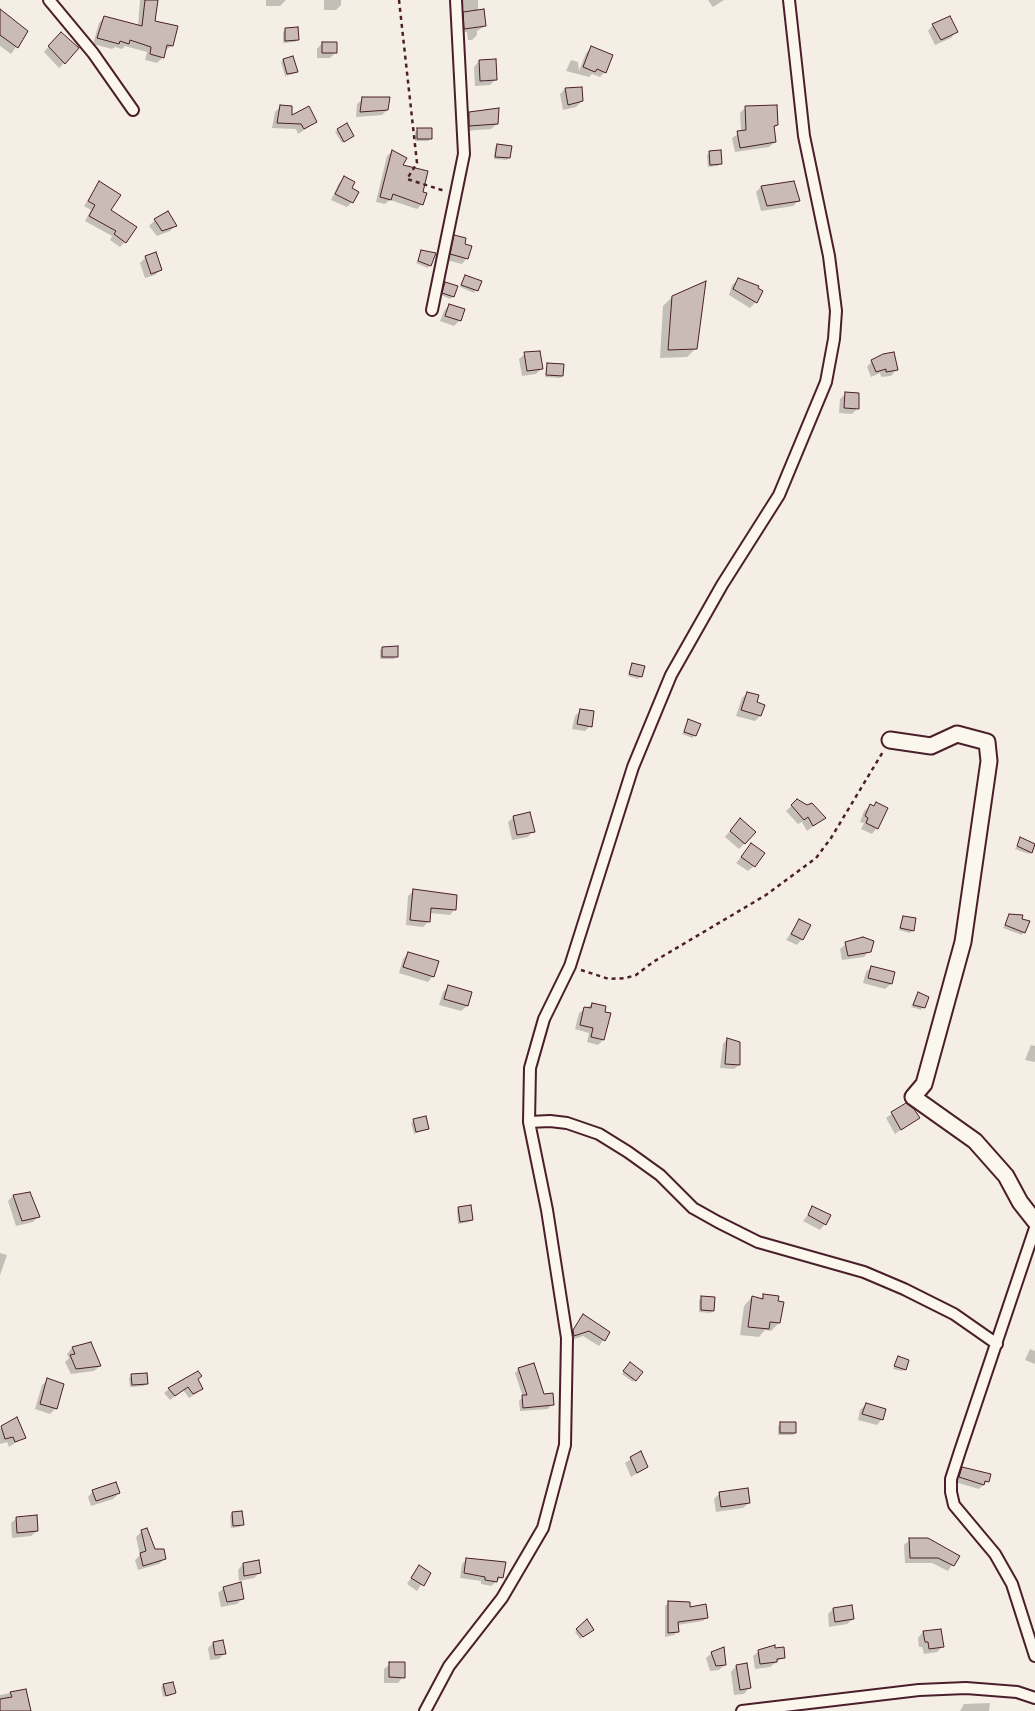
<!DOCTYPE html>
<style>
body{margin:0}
canvas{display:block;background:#f4eee4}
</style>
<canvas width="1035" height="1711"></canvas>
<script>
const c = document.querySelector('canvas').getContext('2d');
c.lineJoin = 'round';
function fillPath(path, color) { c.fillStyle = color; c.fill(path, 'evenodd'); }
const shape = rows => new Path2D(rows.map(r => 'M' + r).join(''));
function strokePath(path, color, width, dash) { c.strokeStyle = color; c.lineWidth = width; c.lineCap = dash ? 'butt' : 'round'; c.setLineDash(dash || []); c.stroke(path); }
const shadow = shape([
 [140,0,157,0,154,22,172,46,164,51,163,57,157,63,145,60,147,52,125,46,122,49,115,47,112,49,93,44,99,23,104,17,138,26],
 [266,0,286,0,280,6,266,6],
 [324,0,341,0,341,5,336,10,324,10],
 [462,0,478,0,478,11,485,26,477,31,477,35,472,40,468,40,467,32,460,33,459,18,464,13],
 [708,0,724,0,713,7],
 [0,11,27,31,11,54,0,46],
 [933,25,956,32,951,38,935,45,928,31],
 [285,30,298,39,295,42,283,43,283,32],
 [55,39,64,63,59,68,44,52],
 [322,43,336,52,330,58,317,58,317,49],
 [591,48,605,72,600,77,592,74,589,77,566,71,571,60,578,62,579,71,586,53],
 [283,60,296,71,294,74,285,76,281,62],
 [479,61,496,79,490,85,475,86,474,67],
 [565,89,582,101,576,107,563,110,560,94],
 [363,99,387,110,382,115,356,117,357,104],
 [280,107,290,117,316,122,298,134,296,129,272,128,275,112],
 [745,108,777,125,773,129,775,142,769,147,735,152,732,138,741,132,740,113],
 [470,114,497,124,491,129,464,131,464,119],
 [418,129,430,139,428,141,415,141,415,132],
 [338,130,353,136,342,143,335,132],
 [497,145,509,157,507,160,494,159,495,147],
 [392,151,422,204,417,209,390,200,385,204,376,202,387,156],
 [710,152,720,163,718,166,708,167,707,155],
 [344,178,350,189,352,202,347,207,331,200,339,183],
 [793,182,799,200,793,206,761,211,756,192,761,187],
 [99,183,109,210,125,242,120,247,110,240,112,236,85,221,91,210,84,206],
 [155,220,175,226,170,231,157,236,149,226],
 [455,237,463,245,467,258,462,264,446,260,449,242],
 [422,251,430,265,428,268,416,263],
 [146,257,160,270,155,275,145,278,140,263],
 [465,276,480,282,474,293,460,287],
 [738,280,756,302,750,308,729,295,732,285],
 [445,283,453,296,450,299,441,295],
 [672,297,696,348,687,357,660,358,663,306],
 [449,305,463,310,459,321,454,326,440,321,444,311],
 [525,354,541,369,536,374,522,376,519,359],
 [872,361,896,370,891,376,881,377,880,373,871,377,867,367],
 [548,364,562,376,560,378,545,377],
 [845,394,858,408,852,414,839,413,840,399],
 [382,648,397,656,394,659,380,659,380,650],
 [633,664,641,676,638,679,628,676],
 [747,693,755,702,760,716,755,721,736,716,742,698],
 [580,711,590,726,585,731,572,729,575,716],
 [689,721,699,725,693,738,682,734],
 [798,800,824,818,807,831,802,822,798,824,786,811],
 [876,804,877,828,872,834,861,829,864,823,860,822,864,811,870,806,873,807],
 [514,817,533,831,528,837,512,840,508,822],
 [734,826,745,843,739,849,725,837],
 [1021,839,1031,852,1029,854,1015,849],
 [751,845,754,866,748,871,736,863],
 [414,890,455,909,450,915,430,913,429,921,423,927,406,925,408,896],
 [1010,915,1028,922,1022,935,1003,928],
 [903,917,913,930,910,933,899,930],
 [799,921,802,939,797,945,786,940],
 [846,944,869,951,864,957,842,960,840,949],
 [408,953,433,976,428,982,399,973,403,959],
 [871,967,894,973,891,984,885,989,863,983,866,972],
 [448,987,471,993,467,1006,461,1011,439,1005,443,992],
 [918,993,927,998,921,1010,911,1007],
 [592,1004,609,1014,603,1040,598,1045,587,1042,589,1033,575,1029,579,1013],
 [727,1039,739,1065,734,1069,720,1068,723,1044],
 [1031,1045,1035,1046,1035,1062,1025,1060],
 [906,1104,918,1118,895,1134,886,1118],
 [414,1121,428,1129,414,1134,411,1123],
 [29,1194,39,1216,33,1222,16,1226,8,1201,13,1196],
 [459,1208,472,1220,469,1222,458,1224,457,1210],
 [813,1208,825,1224,820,1230,803,1221],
 [0,1253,7,1255,0,1275],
 [764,1296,777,1302,779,1323,771,1331,765,1330,759,1337,740,1335,744,1306,752,1297,760,1299],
 [702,1298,713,1310,711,1313,699,1312,699,1300],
 [583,1316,609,1332,599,1346,583,1336,569,1341,568,1336],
 [90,1344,100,1366,94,1371,71,1374,65,1362,69,1358,67,1354,72,1348],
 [1030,1349,1035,1351,1035,1364,1025,1360],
 [898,1358,905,1369,902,1371,893,1369],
 [628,1366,635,1380,633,1382,622,1374],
 [519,1369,552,1404,548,1409,520,1411,519,1401,523,1397,515,1373],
 [198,1372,197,1380,202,1388,197,1393,189,1398,183,1390,170,1400,164,1393,178,1382],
 [132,1375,146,1384,144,1386,130,1387,129,1378],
 [48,1380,56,1408,50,1414,35,1409,42,1385],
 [866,1404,882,1419,877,1425,858,1420,860,1410],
 [780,1424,795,1433,793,1435,778,1435,778,1426],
 [2,1427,24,1437,9,1447,7,1442,0,1444,0,1429],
 [640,1453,647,1467,631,1477,625,1463],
 [962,1468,988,1481,979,1489,955,1482,958,1473],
 [93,1491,119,1493,113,1499,91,1506,88,1497],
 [720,1493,749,1503,743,1508,716,1512,714,1499],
 [232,1513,241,1513,242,1524,240,1527,231,1528,230,1516],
 [17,1518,37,1531,31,1536,12,1538,11,1523],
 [142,1531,154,1550,165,1558,159,1564,138,1570,135,1560,140,1555,136,1537],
 [910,1540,958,1556,948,1571,932,1563,905,1563,904,1545],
 [467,1559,502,1577,491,1586,481,1584,481,1581,460,1578,462,1564],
 [243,1564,259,1573,254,1578,239,1581,238,1570],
 [419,1566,429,1573,417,1591,407,1584],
 [224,1588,243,1598,237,1604,221,1607,218,1593],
 [669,1602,689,1608,707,1617,703,1621,677,1625,678,1631,674,1635,665,1637,665,1606],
 [833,1609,853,1619,847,1624,829,1627,828,1614],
 [587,1621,590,1632,580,1639,575,1632],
 [923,1632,942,1647,937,1652,924,1654,922,1647,919,1647,918,1638],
 [213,1643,225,1653,219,1659,210,1660,208,1648],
 [759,1651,783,1657,770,1667,755,1669,753,1656],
 [712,1653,725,1665,719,1670,710,1671,706,1658],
 [390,1664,403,1677,398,1683,384,1683,384,1669],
 [736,1666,749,1688,744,1694,734,1695,731,1672],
 [164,1685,174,1693,163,1697,161,1687],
 [25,1690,30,1711,0,1711,0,1695],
 [990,1703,989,1711,960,1711,964,1704]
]);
const building = shape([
 [145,0,158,0,155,21,178,26,173,46,167,45,164,58,150,54,151,47,130,40,129,44,120,41,119,44,97,38,104,16,142,26,145,0],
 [0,9,28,31,18,48,0,35,0,9],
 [484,9,486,26,464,29,463,12,484,9],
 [950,16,958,32,941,40,932,24,950,16],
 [298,27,299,40,285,41,285,28,298,27],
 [61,32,79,48,65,64,48,46,61,32],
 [322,42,337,42,337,53,322,53,322,42],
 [591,46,613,55,606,73,597,69,595,72,583,67,591,46],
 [293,56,298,72,287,74,283,59,293,56],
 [496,59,497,80,480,81,479,60,496,59],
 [582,87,583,101,568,105,565,88,582,87],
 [362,97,390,97,388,110,360,112,362,97],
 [280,105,292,106,292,115,309,106,317,122,304,129,301,124,277,123,280,105],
 [777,105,778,125,774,126,776,142,740,148,737,131,746,130,745,106,777,105],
 [499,108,498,124,469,126,469,112,499,108],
 [347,123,354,136,344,142,337,129,347,123],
 [417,128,432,128,432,139,417,139,417,128],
 [497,144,512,146,510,158,495,157,497,144],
 [392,150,407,158,403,165,428,171,423,192,427,193,423,205,393,194,391,200,380,197,392,150],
 [721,150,722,164,710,165,709,151,721,150],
 [344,176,355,182,352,188,359,192,353,203,335,194,344,176],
 [99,181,121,195,111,210,137,227,126,243,114,234,116,231,89,216,95,205,88,201,99,181],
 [794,181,800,201,767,206,761,186,794,181],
 [168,211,177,226,162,231,154,219,168,211],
 [454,235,466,238,465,244,472,246,468,259,450,254,454,235],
 [421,250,436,253,431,266,418,261,421,250],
 [156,252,162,270,151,274,145,256,156,252],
 [465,275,482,281,478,291,461,285,465,275],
 [738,278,759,286,758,288,763,291,757,303,733,289,738,278],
 [706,281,697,349,668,350,672,296,706,281],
 [445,282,458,286,454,297,442,293,445,282],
 [449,304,465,309,461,321,445,316,449,304],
 [540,351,543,369,527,371,524,352,540,351],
 [894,352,898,370,886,372,886,369,876,372,871,360,883,354,894,352],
 [547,363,564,364,563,376,546,375,547,363],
 [845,392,859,393,859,409,844,408,845,392],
 [398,646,398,657,382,657,382,647,398,646],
 [632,663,645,666,642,677,629,674,632,663],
 [747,692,759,695,757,702,765,705,761,716,741,710,747,692],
 [580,709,594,711,592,727,577,724,580,709],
 [688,719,701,724,696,736,684,732,688,719],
 [797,799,807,805,812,803,826,818,813,826,808,817,804,820,791,805,797,799],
 [876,802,888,808,878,829,866,823,868,818,865,816,870,804,874,806,876,802],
 [530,812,535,832,517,835,513,816,530,812],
 [740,818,756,832,745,844,730,831,740,818],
 [1020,837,1035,844,1032,853,1017,846,1020,837],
 [751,843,765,853,755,867,741,857,751,843],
 [413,889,457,895,456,910,431,908,430,922,410,920,413,889],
 [1009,914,1023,915,1022,919,1030,921,1025,933,1005,925,1009,914],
 [903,916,916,918,914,931,900,928,903,916],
 [799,919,811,925,803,940,791,934,799,919],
 [863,937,874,941,871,952,848,956,845,942,863,937],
 [408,952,439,961,434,977,403,967,408,952],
 [871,966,895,972,892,984,868,978,871,966],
 [448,985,472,992,468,1006,444,999,448,985],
 [918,992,929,997,925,1008,913,1005,918,992],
 [592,1003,606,1006,605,1012,611,1013,604,1040,591,1037,593,1028,580,1025,584,1007,591,1008,592,1003],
 [727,1038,740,1042,740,1065,725,1064,727,1038],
 [906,1103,914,1109,920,1118,901,1130,891,1112,906,1103],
 [426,1116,429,1129,416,1132,413,1119,426,1116],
 [30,1192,40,1217,22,1221,13,1195,30,1192],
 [471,1205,473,1220,460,1222,458,1207,471,1205],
 [812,1206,831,1215,826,1225,808,1215,812,1206],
 [763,1294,779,1296,778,1301,784,1302,780,1323,770,1322,769,1329,748,1327,752,1296,763,1299,763,1294],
 [701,1296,715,1297,714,1311,701,1310,701,1296],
 [583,1314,610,1332,605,1341,589,1331,574,1336,573,1330,583,1314],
 [91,1342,101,1366,76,1369,70,1355,75,1354,72,1347,91,1342],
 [898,1356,909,1360,906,1370,894,1366,898,1356],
 [630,1362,643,1372,636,1381,623,1371,630,1362],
 [534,1363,544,1394,553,1393,554,1405,523,1408,522,1395,527,1395,518,1368,534,1363],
 [198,1371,202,1376,198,1379,203,1389,193,1394,188,1387,175,1396,168,1388,198,1371],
 [147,1373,148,1384,132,1385,131,1374,147,1373],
 [47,1378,64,1384,57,1409,40,1404,47,1378],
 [866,1403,886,1409,883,1420,862,1414,866,1403],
 [17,1417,26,1438,15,1442,13,1437,5,1439,1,1426,17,1417],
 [780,1422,796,1422,796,1433,780,1433,780,1422],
 [641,1451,648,1467,637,1473,630,1457,641,1451],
 [962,1467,991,1474,989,1482,985,1481,984,1485,959,1477,962,1467],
 [116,1482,120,1493,96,1501,92,1490,116,1482],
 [748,1488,750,1503,721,1507,719,1492,748,1488],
 [242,1511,244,1525,233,1526,232,1512,242,1511],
 [37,1515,38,1531,17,1533,16,1517,37,1515],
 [147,1528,155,1549,164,1549,166,1559,143,1566,140,1553,146,1551,141,1530,147,1528],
 [909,1538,928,1538,960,1556,954,1566,938,1558,910,1558,909,1538],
 [466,1558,506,1562,503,1578,498,1577,497,1582,485,1580,485,1577,464,1573,466,1558],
 [259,1560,261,1573,244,1576,243,1563,259,1560],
 [419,1565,431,1573,424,1586,411,1578,419,1565],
 [241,1582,244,1599,227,1602,223,1587,241,1582],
 [668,1601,690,1602,690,1607,706,1604,708,1618,678,1622,679,1632,668,1633,668,1601],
 [852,1605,854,1619,835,1622,833,1608,852,1605],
 [587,1619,594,1630,583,1637,576,1629,587,1619],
 [941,1629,944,1647,929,1649,928,1642,925,1642,923,1631,941,1629],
 [223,1640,226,1654,215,1655,213,1642,223,1640],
 [775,1645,775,1648,784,1647,785,1658,777,1659,777,1662,760,1664,758,1650,775,1645],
 [724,1647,726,1665,716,1666,711,1652,724,1647],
 [389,1662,405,1662,405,1678,389,1677,389,1662],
 [747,1663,751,1688,740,1690,736,1665,747,1663],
 [173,1682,176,1693,166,1696,163,1684,173,1682],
 [26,1689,31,1711,0,1711,0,1699,12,1697,10,1692,26,1689]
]);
const path = shape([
 [399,0,417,163,407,179,445,191],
 [581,970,609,979,626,978,636,975,653,962,766,895,816,858,831,838,884,750]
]);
const street = shape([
 [49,0,93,53,133,110],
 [432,310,464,154,456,0],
 [529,1122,550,1121,567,1123,599,1134,628,1152,660,1175,693,1208,718,1222,758,1242,864,1272,904,1289,954,1314,997,1344],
 [1035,1228,960,1451,951,1479,951,1492,954,1505,995,1554,1012,1584,1035,1656],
 [425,1711,449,1666,502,1598,543,1528,565,1445,567,1338,547,1210,529,1122,530,1068,544,1019,570,966,633,767,671,675,722,585,779,495,826,382,834,339,836,311,829,256,804,136,789,0],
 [742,1711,919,1690,966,1688,1017,1692,1035,1698]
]);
const secondary = shape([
 [890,740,931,746,957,734,987,742,989,761,963,942,924,1084,913,1097,975,1141,1006,1176,1020,1202,1035,1221]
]);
fillPath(shadow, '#0003');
fillPath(building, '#cabbb6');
strokePath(building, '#4a1f2b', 1);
strokePath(street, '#4a1f2b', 14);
strokePath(secondary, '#4a1f2b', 19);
strokePath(path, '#4a1f2b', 2.5, [4, 4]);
strokePath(street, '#fbf7ec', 10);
strokePath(secondary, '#fbf7ec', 15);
</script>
